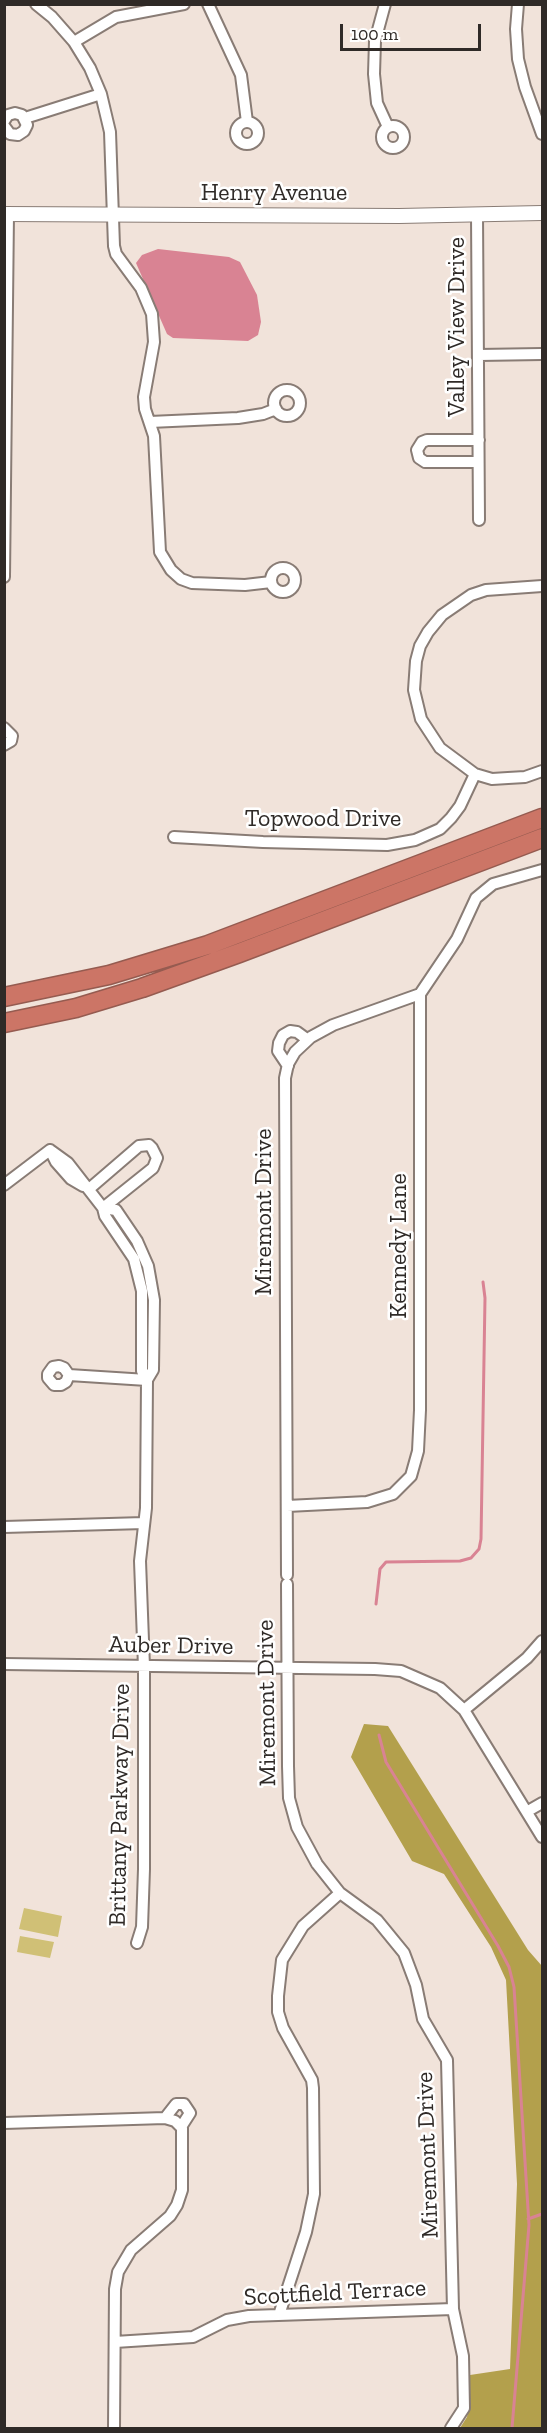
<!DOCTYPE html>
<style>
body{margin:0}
#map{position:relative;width:547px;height:2433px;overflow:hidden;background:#f1e3da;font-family:"Zilla Slab",serif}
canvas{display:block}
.frame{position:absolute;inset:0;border:6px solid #2f2a27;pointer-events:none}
.scale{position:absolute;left:340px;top:24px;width:141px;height:27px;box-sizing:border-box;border:3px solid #2f2a27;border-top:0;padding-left:8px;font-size:18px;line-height:21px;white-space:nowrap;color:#2f2a27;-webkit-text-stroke:4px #fff;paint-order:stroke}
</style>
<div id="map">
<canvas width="547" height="2433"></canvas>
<div class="frame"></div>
<div class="scale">100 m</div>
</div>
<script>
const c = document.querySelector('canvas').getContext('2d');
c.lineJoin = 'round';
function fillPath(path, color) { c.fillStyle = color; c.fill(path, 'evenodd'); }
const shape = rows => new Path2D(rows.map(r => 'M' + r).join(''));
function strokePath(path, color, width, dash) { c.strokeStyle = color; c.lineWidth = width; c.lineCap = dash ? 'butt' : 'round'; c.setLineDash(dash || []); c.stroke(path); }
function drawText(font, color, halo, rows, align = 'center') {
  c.font = font + ' "Zilla Slab",serif'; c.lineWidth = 5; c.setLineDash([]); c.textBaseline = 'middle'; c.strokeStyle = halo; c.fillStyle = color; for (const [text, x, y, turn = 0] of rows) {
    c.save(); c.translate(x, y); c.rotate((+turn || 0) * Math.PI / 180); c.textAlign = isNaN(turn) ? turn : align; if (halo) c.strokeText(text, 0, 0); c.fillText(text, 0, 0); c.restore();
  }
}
const green = shape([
 [24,1908,62,1916,58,1937,19,1929],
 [20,1936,54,1942,50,1958,17,1952]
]);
const forest = shape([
 [364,1724,388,1726,528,1950,542,1966,542,2428,460,2428,467,2417,470,2401,470,2375,510,2369,517,2184,506,1980,491,1947,444,1874,412,1861,351,1757]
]);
const water = shape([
 [158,249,229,257,240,262,257,295,261,322,258,335,248,341,173,338,167,334,136,263,142,255]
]);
const stream = shape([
 [376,1604,380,1569,386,1562,460,1561,471,1558,479,1549,481,1539,485,1298,483,1282],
 [379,1735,386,1762,498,1946,509,1967,514,1987,529,2225,512,2428],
 [528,2219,542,2214]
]);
const street = shape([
 [36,4,52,17,74,42,90,68,101,94,110,132,114,246,116,254,141,288,152,314,154,342,144,397,145,409,154,436,160,552,171,570,181,579,192,583,245,585,271,582],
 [208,4,241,75,247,122],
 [385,4,375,41,374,74,377,103,388,127],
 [518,4,516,29,518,59,525,87,542,134],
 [74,42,116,17,184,4],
 [25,118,101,94],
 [4,121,8,115,15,113,22,115,27,125,24,131,18,135,10,134,4,126],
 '236 133a11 11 0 1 1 22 0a11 11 0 1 1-22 0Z',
 '382 137a11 11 0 1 1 22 0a11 11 0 1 1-22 0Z',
 [477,214,479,520],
 [479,355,542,354],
 '274 403a13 13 0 1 1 26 0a13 13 0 1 1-26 0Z',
 [150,422,238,418,263,414,276,409],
 [478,462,425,462,419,458,417,450,422,442,427,440,479,440],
 '271 580a12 12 0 1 1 24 0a12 12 0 1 1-24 0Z',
 [4,577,8,214],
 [542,586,486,590,471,595,442,615,428,632,420,646,416,661,414,690,421,719,440,748,475,774,492,779,508,778,525,777,542,771],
 [4,728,12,736,11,741,4,745],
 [174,837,263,842,387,845,415,840,440,829,451,818,460,806,475,774],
 [288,1066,278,1051,279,1043,283,1035,290,1031,297,1032,308,1040],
 [50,1150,68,1163,103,1208,105,1216,134,1259,142,1291,142,1371,147,1380,146,1508,140,1561,144,1667,144,1869,142,1927,137,1943],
 [51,1152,56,1162,71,1179,83,1186],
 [4,1185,50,1150],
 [89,1189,139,1146,149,1145,152,1148,157,1158,153,1168,103,1208],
 [103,1208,116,1210,137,1241,148,1266,154,1300,153,1370,147,1380],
 [69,1375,66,1382,61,1385,54,1385,48,1378,48,1374,53,1367,59,1366,64,1368,69,1375,147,1380],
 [287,1506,367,1502,393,1494,411,1476,418,1451,420,1410,420,994,457,939,476,898,493,884,542,870],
 [4,1527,144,1523],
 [287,1575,285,1078,288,1064,295,1052,311,1037,333,1025,420,994],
 [287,1584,288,1766,289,1798,297,1827,317,1864,340,1893,377,1920,404,1953,416,1985,423,2019,447,2060,453,2309,463,2356,464,2408,451,2428],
 [4,1664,375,1669,401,1671,440,1688,464,1710,542,1837],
 [464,1710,527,1658,542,1641],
 [528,1811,542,1803],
 [165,2118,176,2104,184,2104,190,2113,181,2127],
 [4,2123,165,2118,175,2121,182,2128,182,2190,177,2205,170,2216,131,2250,118,2272,115,2289,114,2428],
 [279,2315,306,2232,314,2194,313,2088,312,2080,283,2028,278,2012,278,1996,282,1960,303,1926,340,1893],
 [115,2342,193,2337,227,2320,249,2316,453,2309]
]);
const secondary = shape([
 [4,214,399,216,542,213]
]);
const highway = shape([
 [4,997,109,975,208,945,542,818],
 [4,1023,76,1008,142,988,239,953,542,838]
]);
const streetNames = [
 ["Henry Avenue",274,193],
 ["Valley View Drive",457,327,-90],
 ["Topwood Drive",323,819],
 ["Miremont Drive",264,1212,-90],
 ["Kennedy Lane",399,1246,-90],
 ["Auber Drive",171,1646,1],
 ["Miremont Drive",267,1703,-91],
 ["Brittany Parkway Drive",120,1805,-89],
 ["Miremont Drive",428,2155,-92],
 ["Scottfield Terrace",335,2293,-3]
];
fillPath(green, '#d0c076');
fillPath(forest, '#b3a04c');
fillPath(water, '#d98393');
strokePath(stream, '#d98393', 3);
strokePath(street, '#897c75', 14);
strokePath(secondary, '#897c75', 16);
strokePath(highway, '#955b50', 21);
strokePath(street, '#fff', 10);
strokePath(secondary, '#fff', 14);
strokePath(highway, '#cc7566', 18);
drawText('24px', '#2f2a27', '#fff', streetNames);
</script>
